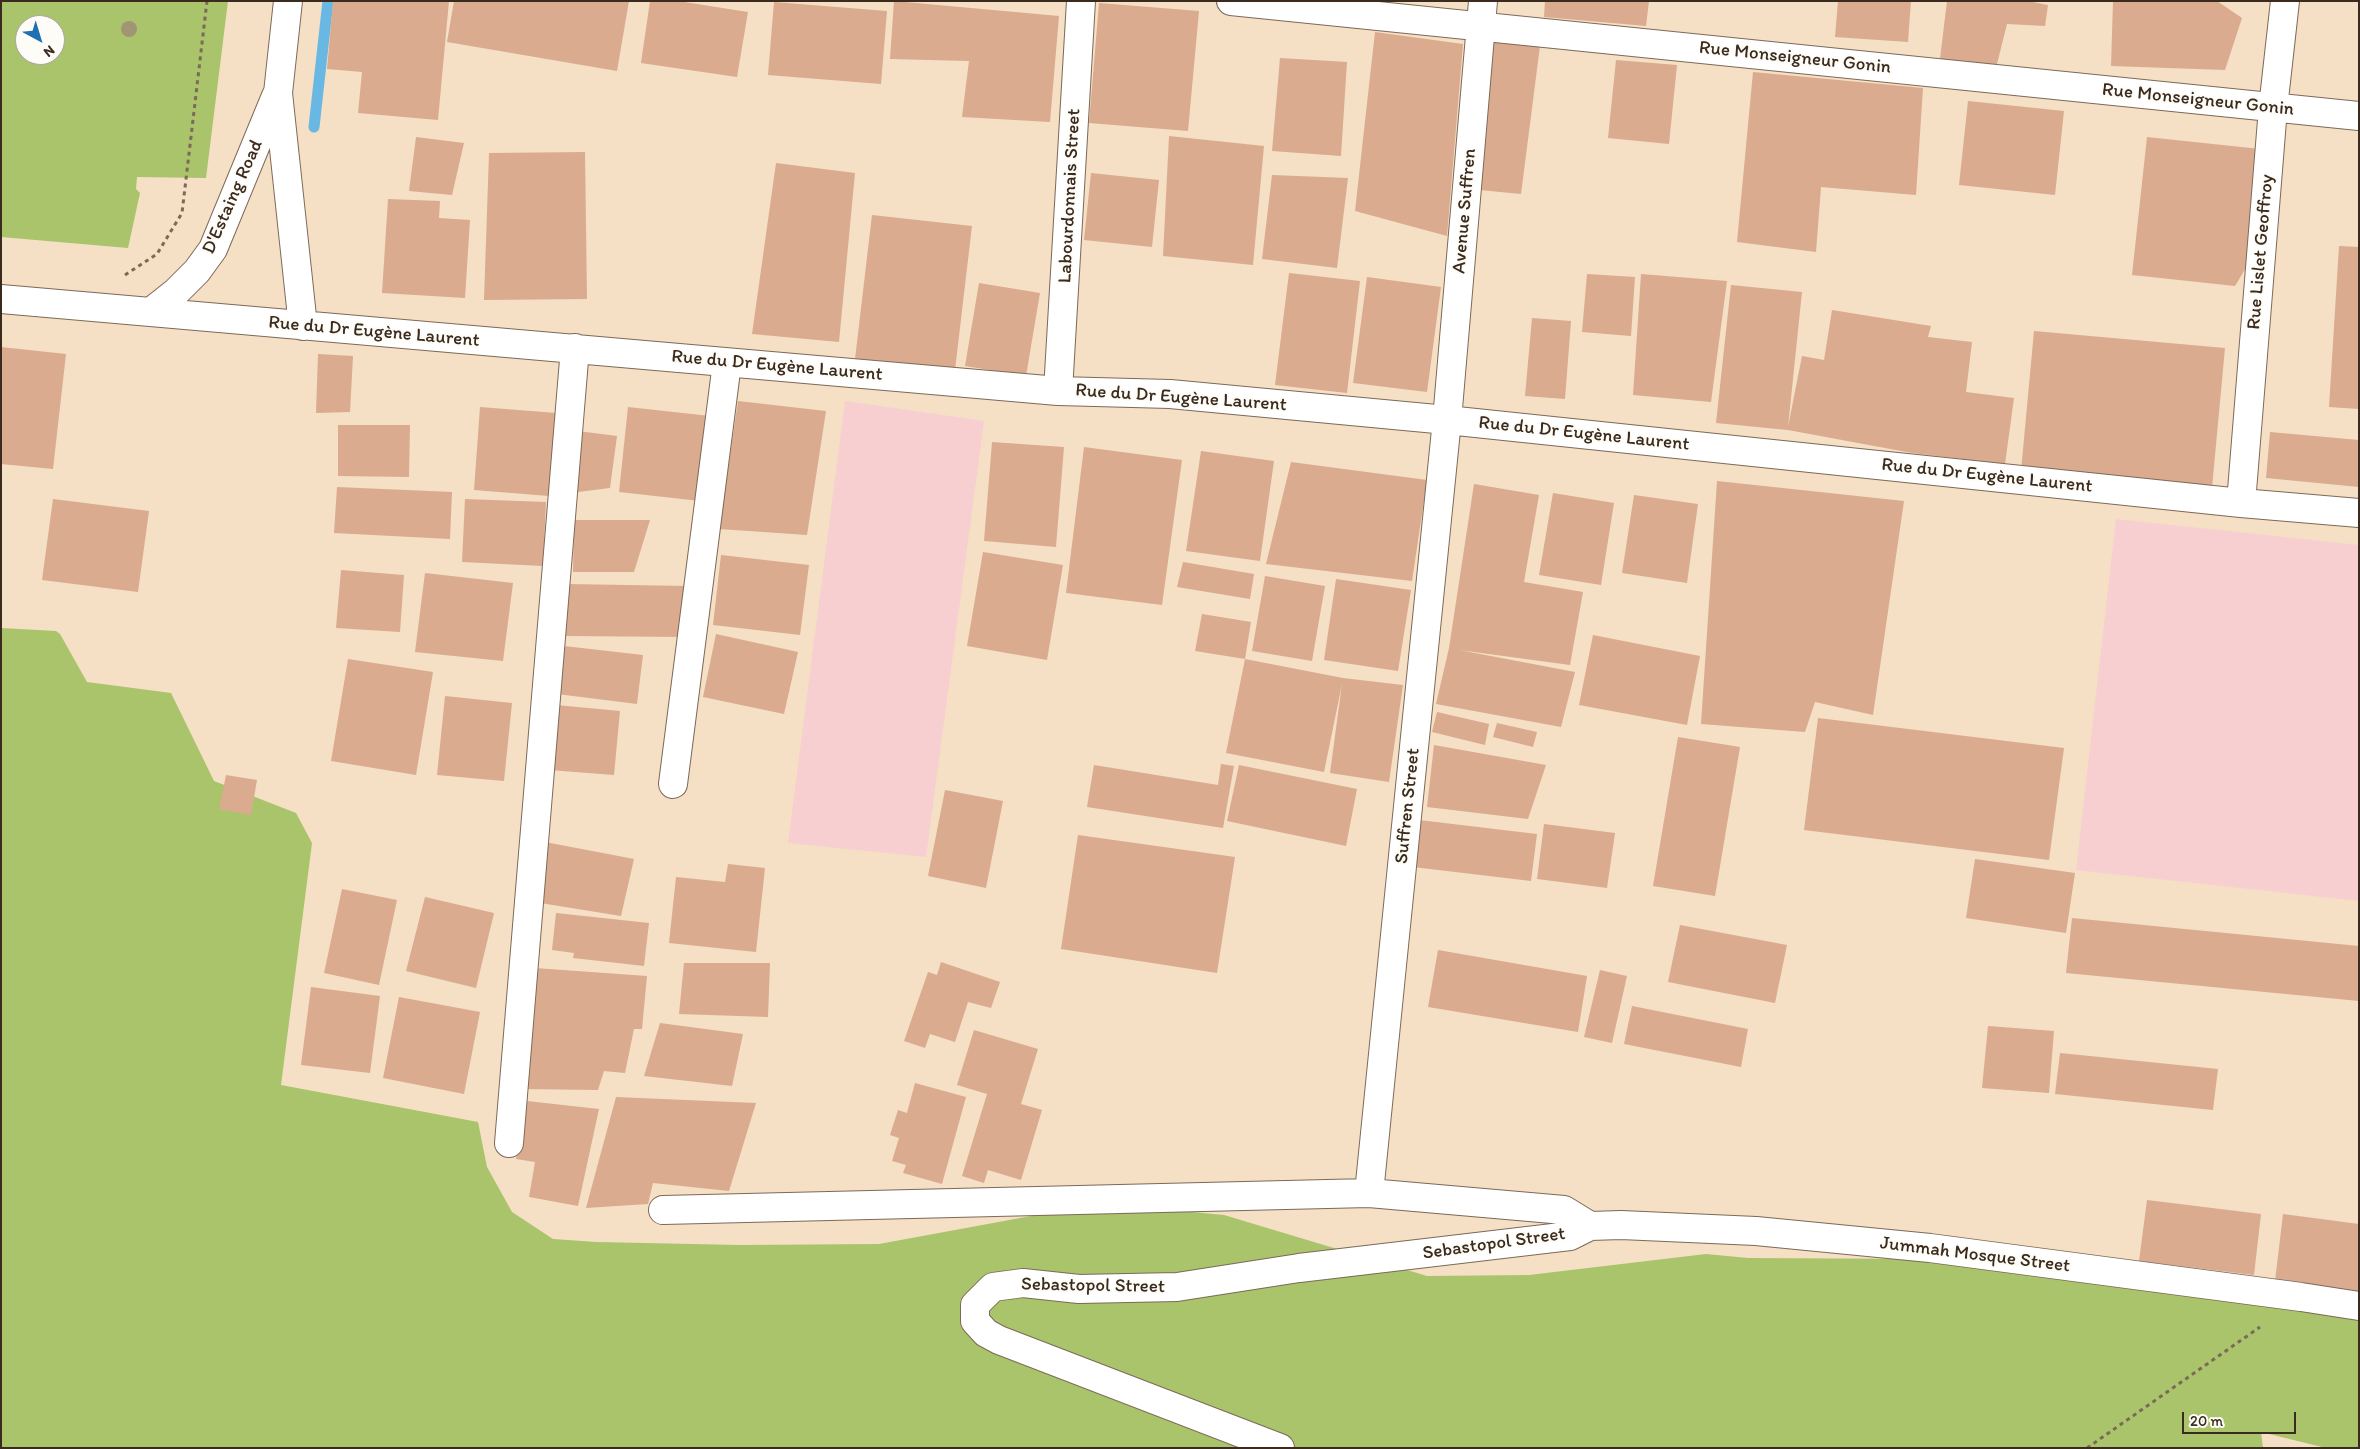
<!DOCTYPE html>
<meta charset="utf-8">
<style>
body{margin:0}
#map{position:relative;width:2360px;height:1449px;overflow:hidden;background:#f5dfc5;font-family:Itim,sans-serif}
canvas{display:block}
.frame{position:absolute;inset:0;border:2px solid #3b2a1e;pointer-events:none}
.north{position:absolute;left:15px;top:15px;width:50px;height:50px;box-sizing:border-box;background:#fdfcf7;border:1px solid #afa8a0;border-radius:50%;rotate:141deg;font-size:14px;font-weight:700;line-height:20px;text-align:center;color:#3b2a1e}
.north::after{content:'';display:block;margin:auto;width:18px;height:22px;background:#1f6fb2;clip-path:polygon(50% 0,100% 100%,50% 72%,0 100%)}
.scale{position:absolute;left:2182px;top:1412px;width:114px;height:22px;box-sizing:border-box;border:2px solid #3b2a1e;border-top:0;padding-left:6px;font-size:15px;line-height:18px;white-space:nowrap;color:#3b2a1e;-webkit-text-stroke:4px #fdfcf7;paint-order:stroke}
</style>
<div id="map">
<canvas width="2360" height="1449"></canvas>
<div class="frame"></div>
<div class="north">N</div>
<div class="scale">20 m</div>
</div>
<script>
const c = document.querySelector('canvas').getContext('2d');
c.lineJoin = 'round';
function fillPath(path, color) { c.fillStyle = color; c.fill(path, 'evenodd'); }
const shape = rows => new Path2D(rows.map(r => 'M' + r).join(''));
function strokePath(path, color, width, dash) { c.strokeStyle = color; c.lineWidth = width; c.lineCap = dash ? 'butt' : 'round'; c.setLineDash(dash || []); c.stroke(path); }
function drawText(font, color, halo, rows, align = 'center') {
  c.font = font + ' Itim,sans-serif'; c.lineWidth = 4; c.setLineDash([]); c.textBaseline = 'middle'; c.strokeStyle = halo; c.fillStyle = color; for (const [text, x, y, turn = 0] of rows) {
    c.save(); c.translate(x, y); c.rotate((+turn || 0) * Math.PI / 180); c.textAlign = isNaN(turn) ? turn : align; if (halo) c.strokeText(text, 0, 0); c.fillText(text, 0, 0); c.restore();
  }
}
const built = shape([
 [845,401,984,421,926,857,788,843],
 [2116,519,2359,545,2359,901,2076,870]
]);
const green = shape([
 [1,1,228,1,206,178,137,177,136,189,140,193,128,248,1,237],
 [25,25,55,25,55,55,25,55],
 [1,628,56,631,60,634,87,682,171,693,214,781,296,813,312,843,281,1085,478,1122,487,1167,512,1212,553,1239,596,1242,741,1245,879,1244,1042,1214,1127,1206,1224,1215,1427,1276,1529,1275,1706,1254,1748,1258,1922,1259,2359,1319,2359,1448,2326,1448,2261,1432,2263,1448,1,1448]
]);
const stream = shape([
 [314,127,328,1]
]);
const building = shape([
 [333,1,449,1,438,120,358,113,362,72,327,69],
 [454,1,629,1,617,71,447,42],
 [650,1,678,1,748,12,737,77,641,63],
 [894,1,1059,16,1050,122,962,117,969,61,890,59],
 [1545,1,1649,1,1646,26,1544,17],
 [1838,1,1911,1,1908,42,1835,37],
 [1947,1,2027,1,2048,5,2045,26,2007,24,1995,72,1939,67],
 [2113,1,2217,1,2242,18,2225,70,2111,66],
 [774,2,887,11,881,84,768,75],
 [1099,3,1199,11,1188,131,1089,123],
 [1375,32,1463,44,1447,236,1355,211],
 [1485,42,1540,46,1521,194,1469,189],
 [1280,58,1347,62,1341,156,1272,151],
 [1616,60,1677,65,1669,144,1608,138],
 [1753,72,1923,88,1916,195,1821,187,1816,252,1737,242],
 [1968,101,2064,111,2055,195,1959,185],
 [1169,136,1264,146,1253,265,1163,256],
 [416,137,464,143,452,195,409,191],
 [2147,137,2260,149,2247,266,2235,286,2132,275],
 [585,152,587,299,484,300,489,153],
 [776,163,855,173,839,342,752,334],
 [1091,173,1159,180,1152,247,1084,240],
 [1272,175,1348,178,1337,268,1262,259],
 [388,199,440,201,439,218,470,220,465,298,382,293],
 [872,215,972,226,955,370,855,359],
 [2339,246,2359,247,2359,409,2329,407],
 [1289,273,1360,281,1347,393,1275,385],
 [1587,274,1635,277,1631,336,1582,332],
 [1641,274,1727,281,1711,402,1633,395],
 [1367,277,1441,287,1427,392,1353,383],
 [979,283,1040,293,1026,376,965,366],
 [1731,285,1802,292,1788,427,1802,356,1824,360,1832,310,1931,326,1928,337,1972,342,1966,392,2014,398,2005,464,1912,453,1788,430,1716,423],
 [1532,318,1571,321,1565,399,1525,396],
 [2034,331,2225,348,2212,488,2021,471],
 [1,347,66,354,53,469,1,464],
 [318,354,353,356,350,412,316,413],
 [738,401,826,411,807,535,719,529],
 [480,407,556,413,549,496,474,490],
 [628,407,710,416,700,501,619,492],
 [338,425,410,425,409,477,338,476],
 [578,431,617,436,610,488,570,493],
 [2270,432,2359,440,2359,487,2266,478],
 [992,442,1064,447,1056,547,984,541],
 [1084,447,1182,460,1162,605,1066,593],
 [1201,451,1274,461,1260,561,1186,551],
 [1291,462,1427,480,1412,581,1266,564],
 [1717,481,1904,501,1873,715,1815,702,1805,732,1701,724],
 [1474,484,1539,495,1524,582,1583,592,1570,665,1459,650,1575,672,1561,727,1436,704,1449,648],
 [337,487,452,492,450,539,334,533],
 [1553,493,1614,503,1601,585,1539,575],
 [1634,495,1698,504,1687,583,1622,573],
 [53,499,149,511,138,592,42,580],
 [465,499,546,502,543,566,462,562],
 [574,520,650,520,634,572,573,572],
 [983,552,1063,565,1047,660,967,646],
 [721,555,809,565,800,635,713,625],
 [1183,562,1254,574,1250,599,1177,587],
 [341,570,404,575,400,632,336,628],
 [425,573,513,583,503,661,415,652],
 [1265,576,1325,586,1312,661,1252,651],
 [1336,579,1411,590,1398,671,1324,660],
 [566,584,688,586,686,637,565,636],
 [1202,614,1251,622,1245,659,1343,678,1403,685,1389,782,1330,773,1342,684,1324,772,1226,753,1245,659,1195,651],
 [716,634,798,652,784,714,703,697],
 [1593,635,1700,656,1687,725,1579,705],
 [564,646,643,655,637,704,557,694],
 [348,659,433,672,416,775,331,761],
 [445,696,512,703,504,781,437,775],
 [556,705,620,711,614,775,549,770],
 [1437,712,1489,724,1485,745,1432,732],
 [1818,718,2064,748,2049,860,1804,830],
 [1497,723,1537,732,1533,747,1493,737],
 [1678,737,1740,747,1715,896,1653,886],
 [1434,745,1546,765,1528,819,1427,807],
 [1221,764,1234,766,1223,828,1087,807,1094,765,1218,785],
 [1239,765,1357,789,1346,846,1227,821],
 [226,775,257,780,251,815,219,809],
 [945,790,1003,801,986,888,928,876],
 [1419,820,1537,834,1531,881,1413,867],
 [1544,824,1615,833,1607,888,1537,879],
 [1078,835,1235,857,1217,973,1061,949],
 [545,842,634,859,621,916,534,902],
 [1975,859,2075,873,2066,933,1966,918],
 [728,864,765,868,756,952,669,943,676,877,725,882],
 [342,889,397,900,379,985,324,973],
 [425,897,494,913,476,988,406,971],
 [556,913,649,923,644,966,573,958,574,953,552,950],
 [2072,918,2359,946,2359,1001,2066,973],
 [1680,925,1787,945,1775,1003,1668,982],
 [1438,950,1587,976,1578,1032,1428,1007],
 [941,962,1000,982,991,1008,968,1002,955,1042,930,1034,925,1048,904,1041,928,972,937,975],
 [684,963,770,963,768,1017,679,1014],
 [535,968,647,976,642,1029,634,1029,625,1073,604,1071,598,1090,520,1089],
 [1600,970,1627,976,1612,1043,1584,1037],
 [311,987,380,996,370,1073,301,1065],
 [399,997,480,1012,464,1094,383,1078],
 [1632,1006,1748,1029,1741,1067,1624,1044],
 [660,1023,743,1034,732,1086,644,1076],
 [1988,1026,2054,1031,2049,1093,1982,1088],
 [974,1030,1038,1049,1021,1104,1042,1110,1021,1180,988,1170,984,1183,962,1176,987,1094,957,1085],
 [2060,1053,2218,1069,2213,1110,2055,1094],
 [915,1083,966,1097,942,1184,903,1173,906,1165,892,1161,899,1138,890,1135,898,1110,907,1113],
 [616,1097,756,1103,729,1191,653,1183,648,1204,586,1208],
 [527,1101,599,1109,578,1206,529,1197,535,1162,516,1159],
 [2147,1200,2261,1214,2254,1275,2139,1261],
 [2283,1214,2359,1224,2359,1292,2275,1281]
]);
const path = shape([
 [125,275,157,254,182,213,207,1],
 [2087,1448,2260,1327]
]);
const minor = shape([
 [288,1,278,93,303,326],
 [1231,1,2359,116],
 [1,299,1058,391,1170,394,1447,420,2241,503,2359,513],
 [152,311,176,292,197,271,213,249,276,96],
 [1058,391,1081,1],
 [2241,503,2273,108,2285,1],
 [673,784,727,363],
 [509,1143,575,348],
 [1369,1193,1447,420,1483,1],
 [663,1210,1369,1193,1564,1210,1590,1226],
 [1280,1448,999,1340,986,1333,975,1321,975,1305,993,1287,1023,1283,1079,1289,1177,1287,1299,1268,1570,1236,1590,1226,1621,1225,1756,1231,1930,1248,2301,1297,2359,1306]
]);
const trees = [
 [129,29]
];
const streetNames = [
 ["Rue Monseigneur Gonin",1795,58,6],
 ["Rue Monseigneur Gonin",2198,100,6],
 ["Labourdonnais Street",1070,196,-87],
 ["D'Estaing Road",233,197,-66],
 ["Avenue Suffren",1465,211,-85],
 ["Rue Lislet Geoffroy",2261,252,-85],
 ["Rue du Dr Eugène Laurent",374,332,5],
 ["Rue du Dr Eugène Laurent",777,366,5],
 ["Rue du Dr Eugène Laurent",1181,398,4],
 ["Rue du Dr Eugène Laurent",1584,434,6],
 ["Rue du Dr Eugène Laurent",1987,476,6],
 ["Suffren Street",1408,806,-84],
 ["Sebastopol Street",1494,1244,-8],
 ["Jummah Mosque Street",1975,1255,7],
 ["Sebastopol Street",1093,1286,1]
];
fillPath(built, '#f7cfd1');
fillPath(green, '#a9c46a');
strokePath(stream, '#68b8e3', 11);
fillPath(building, '#daab8f');
strokePath(minor, '#7c6958', 30);
strokePath(path, '#7c6958', 3, [4, 4]);
strokePath(minor, '#fff', 28);
c.fillStyle = '#a19576';
for (const [x, y] of trees) { c.beginPath(); c.arc(x, y, 8, 0, 2 * Math.PI); c.fill(); }
drawText('19px', '#3b2a1e', '#fdfcf7', streetNames);
</script>
